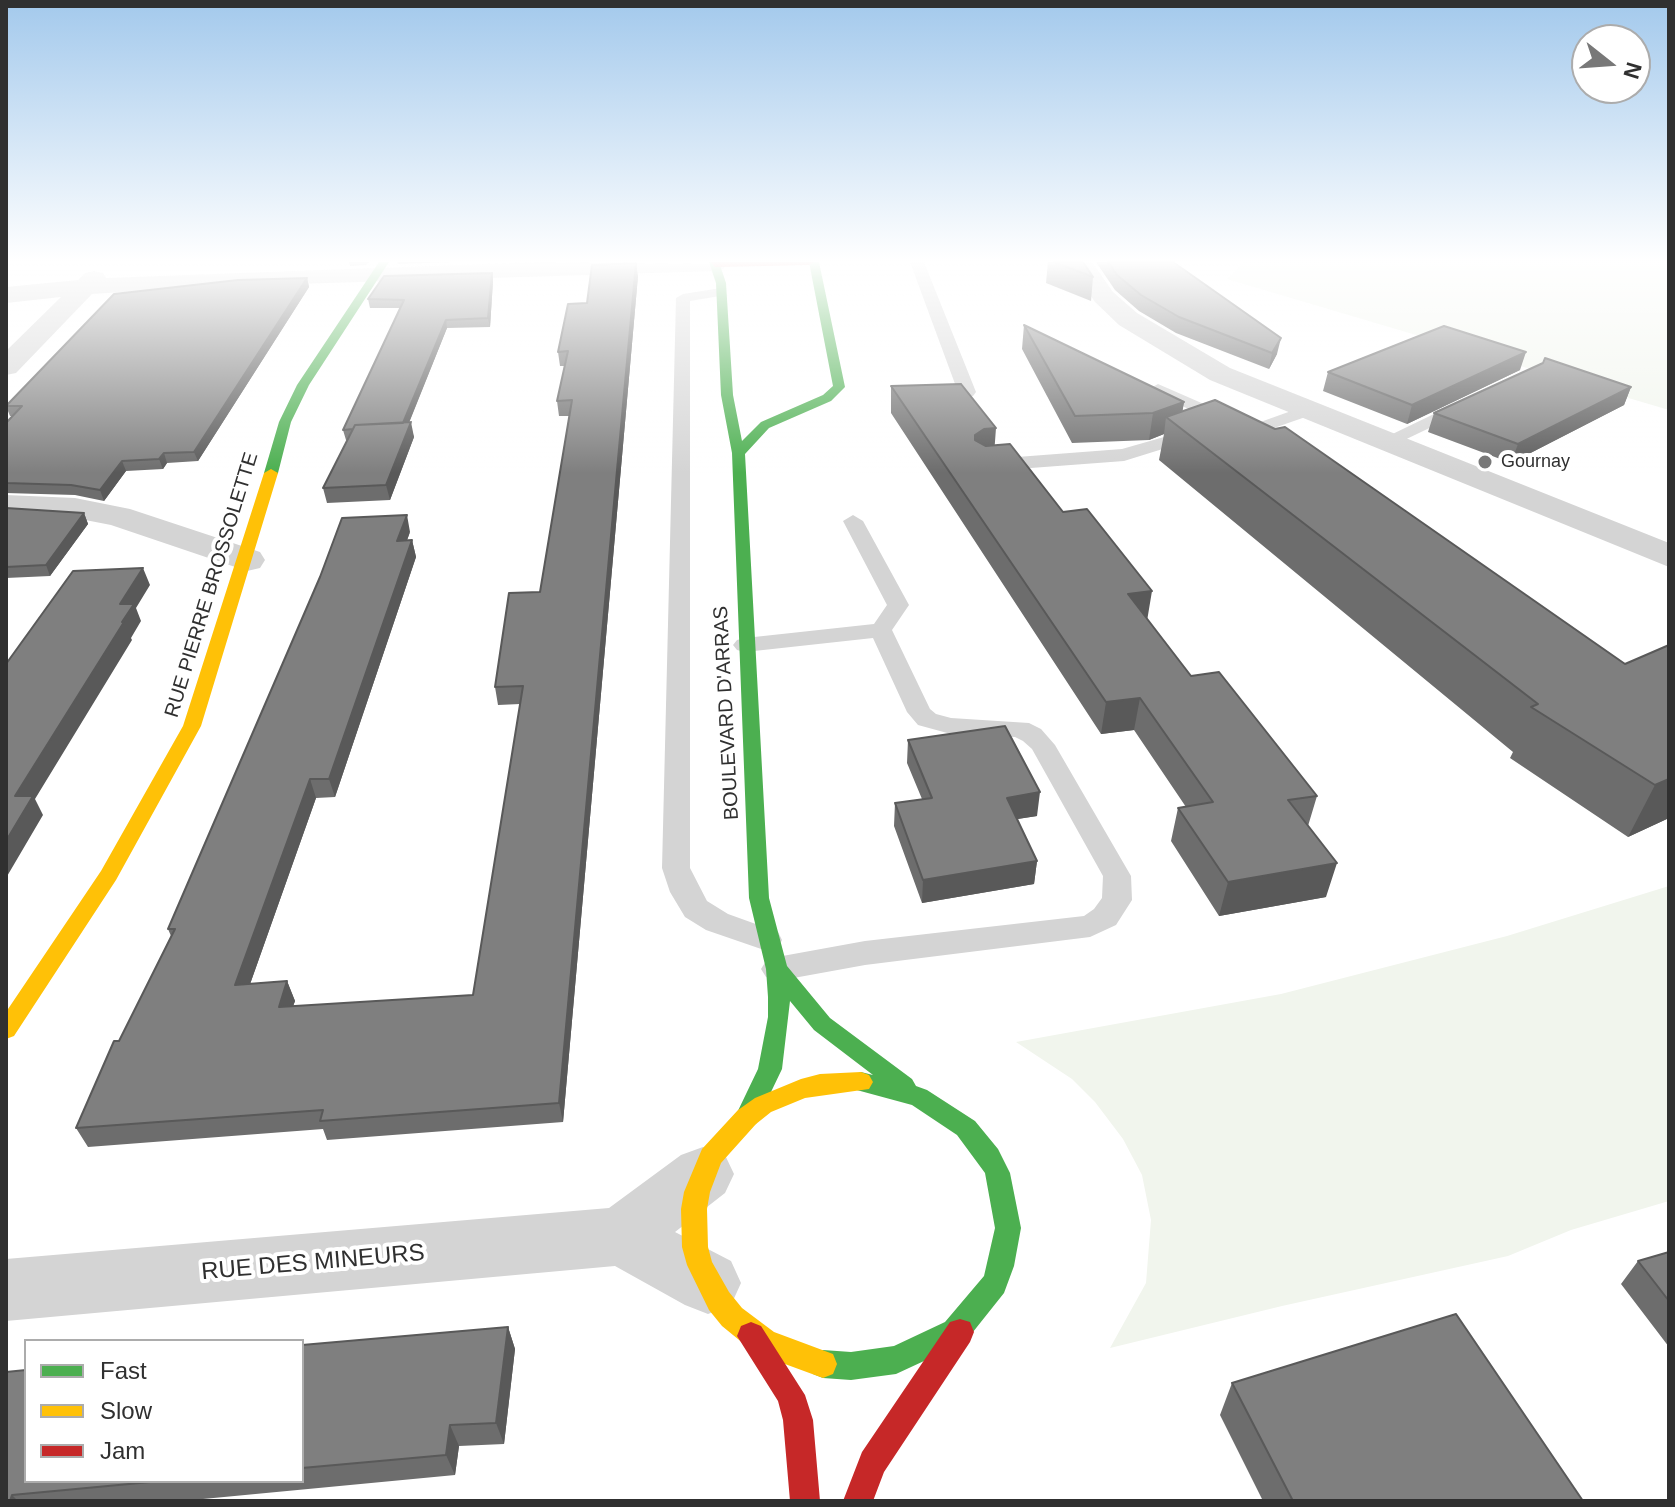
<!DOCTYPE html>
<style>
body{margin:0}
#map{position:relative;width:1675px;height:1507px;overflow:hidden;background:#fff;font-family:Helvetica,sans-serif}
canvas{display:block}
.frame{position:absolute;inset:0;border:8px solid #303030;pointer-events:none}
.legend{position:absolute;left:24px;top:1339px;width:280px;height:144px;box-sizing:border-box;background:#fff;border:2px solid #acacac;margin:0;padding:10px 14px;list-style:none;font-size:24px;color:#303030}
.legend li{display:flex;align-items:center;gap:16px;height:40px}
.legend b{width:40px;border:2px solid #acacac}
.north{position:absolute;left:1571px;top:24px;width:80px;height:80px;box-sizing:border-box;background:#fff;border:2px solid #acacac;border-radius:50%;rotate:107deg;font-size:22px;font-weight:700;line-height:32px;text-align:center;color:#303030}
.north::after{content:'';display:block;margin:auto;width:28px;height:36px;background:#787878;clip-path:polygon(50% 0,100% 100%,50% 72%,0 100%)}
</style>
<div id="map">
<canvas width="1675" height="1507"></canvas>
<div class="frame"></div>
<ul class="legend">
<li><b style="height:10px;background:#4caf50"></b>Fast</li>
<li><b style="height:10px;background:#ffc107"></b>Slow</li>
<li><b style="height:10px;background:#c62828"></b>Jam</li>
</ul>
<div class="north">N</div>
</div>
<script>
const c = document.querySelector('canvas').getContext('2d');
c.lineJoin = 'round';
function fillPath(path, color) { c.fillStyle = color; c.fill(path, 'evenodd'); }
const shape = rows => new Path2D(rows.map(r => 'M' + r).join(''));
function strokePath(path, color, width, dash) { c.strokeStyle = color; c.lineWidth = width; c.lineCap = dash ? 'butt' : 'round'; c.setLineDash(dash || []); c.stroke(path); }
function drawText(font, color, halo, rows, align = 'center') {
  c.font = font + ' Helvetica,sans-serif'; c.lineWidth = 8; c.setLineDash([]); c.textBaseline = 'middle'; c.strokeStyle = halo; c.fillStyle = color; for (const [text, x, y, turn = 0] of rows) {
    c.save(); c.translate(x, y); c.rotate((+turn || 0) * Math.PI / 180); c.textAlign = isNaN(turn) ? turn : align; if (halo) c.strokeText(text, 0, 0); c.fillText(text, 0, 0); c.restore();
  }
}
const green = shape([
 [1244,262,1669,262,1669,410,1227,279],
 [1669,886,1669,1201,1571,1230,1508,1256,1282,1306,1110,1348,1146,1283,1151,1220,1142,1175,1123,1139,1095,1102,1072,1079,1016,1042,1281,994,1507,936]
]);
const lane = shape([
 [910,262,924,262,976,392,973,396,967,397,958,392,910,262],
 [721,288,726,289,726,295,690,301,690,868,707,901,728,914,778,932,782,940,778,948,767,951,706,930,685,917,670,892,662,868,676,298,683,294,721,288],
 [1158,384,1252,425,1308,405,1317,410,1314,414,1251,436,1152,393,1149,389,1158,384],
 [1463,400,1472,405,1469,409,1394,445,1380,445,1378,441,1463,400],
 [1192,429,1201,434,1198,438,1124,461,991,471,982,465,991,459,1122,449,1192,429],
 [853,515,863,521,909,605,892,630,930,709,936,714,951,718,1029,723,1041,729,1055,745,1131,876,1132,900,1116,925,1090,937,865,965,777,981,766,977,761,969,766,961,777,957,865,941,1084,916,1094,909,1102,898,1103,876,1032,749,1023,741,1015,737,951,734,918,725,907,712,873,638,745,652,737,650,733,645,737,640,745,638,874,624,887,605,843,521,853,515]
]);
const street = shape([
 [539,262,727,264,723,269,715,271,198,287,92,294,16,373,6,375,6,351,61,297,6,303,6,287,78,280,85,273,94,271,103,273,106,278,539,262],
 [1068,262,1092,262,1113,292,1137,313,1230,368,1669,543,1669,567,1210,380,1119,325,1095,302,1068,262],
 [6,495,75,498,130,509,260,552,265,560,260,568,247,571,111,525,75,518,6,515,6,495],
 [703,1147,725,1155,734,1174,725,1193,675,1232,731,1261,741,1283,731,1305,708,1314,685,1305,615,1266,6,1321,6,1259,609,1208,681,1155,703,1147]
]);
const fast = shape([
 [379,262,389,262,309,385,291,422,278,473,276,476,266,476,264,473,279,422,297,385,379,262],
 [709,262,719,262,726,283,733,395,742,441,761,422,823,395,833,386,809,262,819,262,845,387,831,401,769,428,745,454,769,898,787,966,830,1018,912,1079,916,1086,927,1090,975,1121,998,1149,1010,1173,1021,1228,1014,1266,1004,1293,965,1342,896,1374,851,1380,823,1378,813,1374,809,1364,813,1354,823,1350,851,1352,894,1346,945,1322,984,1276,995,1228,985,1173,957,1135,912,1105,853,1089,849,1082,853,1075,861,1072,873,1075,814,1030,790,1001,782,1069,759,1117,756,1124,747,1127,738,1124,735,1117,758,1069,768,1017,768,997,766,969,749,898,732,453,721,395,716,283,709,262]
]);
const slow = shape([
 [271,469,278,473,201,726,116,880,14,1036,6,1039,6,1012,101,871,183,726,264,473,271,469],
 [861,1072,869,1075,873,1082,869,1089,805,1098,771,1112,756,1124,721,1163,710,1192,707,1209,708,1247,712,1262,729,1292,742,1308,774,1332,833,1354,837,1364,833,1374,823,1378,755,1353,722,1326,709,1310,687,1265,682,1247,681,1209,684,1192,702,1149,738,1110,755,1098,801,1079,820,1074,861,1072]
]);
const jam = shape([
 [711,262,814,262,809,265,715,267,711,262],
 [960,1319,970,1322,974,1332,970,1342,884,1472,873,1501,843,1501,862,1452,950,1322,960,1319],
 [751,1322,761,1326,805,1395,813,1420,820,1501,790,1501,783,1420,778,1401,737,1336,741,1326,751,1322]
]);
const wall = shape([
 [349,262,369,262,366,265,350,266],
 [397,262,452,262,398,264],
 [1048,262,1083,262,1093,277,1091,301,1046,283],
 [1096,262,1173,262,1277,354,1269,369,1176,333,1139,311,1115,290],
 [492,273,493,281,490,327,447,328,409,423,414,437,390,500,327,503,323,488,348,440,346,440,343,430,400,308,370,308,368,299],
 [638,276,563,1122,327,1140,323,1129,88,1147,76,1128,171,936,168,929,410,532,407,540,412,540,416,557,335,797,316,798,250,984,287,981,295,1001,293,1006,473,995,520,704,498,705,495,687,540,592,569,416,559,416,557,401,565,366,560,366,558,352,587,303],
 [307,278,309,287,198,461,167,463,163,469,126,471,104,501,75,495,6,493,6,423,12,416,10,416,6,406],
 [1024,325,1184,402,1182,411,1625,664,1669,818,1628,837,1510,758,1513,752,1159,460,1164,434,1149,440,1072,443,1022,349],
 [1520,370,1407,424,1323,391,1328,372],
 [891,386,995,446,1147,620,1191,676,1317,796,1308,826,1326,897,1219,916,1171,841,1178,808,1186,807,1134,730,1101,734,891,413],
 [1631,387,1624,405,1511,463,1428,432,1434,413],
 [6,508,84,513,88,524,50,576,6,578],
 [908,740,1037,816,1017,819,1037,861,1034,884,922,903,894,826,895,803,922,799,907,763],
 [1669,1252,1669,1347,1621,1284,1638,1261],
 [508,1327,515,1349,504,1444,459,1446,455,1475,182,1501,6,1501,26,1481,302,1481,302,1345],
 [1232,1383,1583,1501,1263,1501,1220,1415]
]);
const shadedWall = shape([
 [636,263,638,276,563,1122,559,1103],
 [492,273,493,281,490,327,488,318],
 [307,278,309,287,198,461,194,452],
 [446,320,447,328,403,437,401,428],
 [1281,338,1277,354,1269,369,1272,353],
 [1526,352,1520,370,1407,424,1412,405],
 [1631,387,1624,405,1511,463,1518,444],
 [1184,402,1180,427,1166,417,1164,434,1149,440,1153,413],
 [411,422,414,437,390,500,386,485],
 [996,428,994,455,973,462,975,435,984,429],
 [164,453,167,463,163,469,159,459],
 [122,461,126,471,104,501,100,490],
 [84,513,88,524,50,576,46,565],
 [407,515,410,532,401,557,397,541],
 [412,540,416,557,335,797,329,779],
 [143,568,150,585,136,608,141,621,131,638,132,640,35,799,43,815,6,878,6,841,15,796,122,622,120,604],
 [1152,591,1147,621,1128,594],
 [1140,698,1134,730,1101,734,1106,702],
 [310,779,316,798,243,1004,235,985],
 [1669,779,1669,818,1628,837,1655,785],
 [1040,792,1037,816,1005,821,1007,798],
 [1037,861,1034,884,922,903,923,880],
 [1337,863,1326,897,1219,916,1228,882],
 [287,981,295,1001,286,1026,279,1007],
 [508,1327,515,1349,504,1444,496,1423],
 [450,1425,459,1446,455,1475,446,1455],
 [12,1495,18,1501,10,1501]
]);
const building = shape([
 [1054,262,1083,262,1093,277,1054,262],
 [1108,262,1173,262,1281,338,1272,353,1179,317,1141,295,1117,275,1108,262],
 [636,263,559,1103,320,1121,323,1110,76,1128,114,1041,119,1041,175,929,168,929,320,577,342,518,407,515,397,541,412,540,329,779,310,779,235,985,287,981,279,1007,473,995,523,686,495,687,509,593,540,592,572,400,557,401,568,351,558,352,568,304,587,303,592,265,636,263],
 [492,273,488,318,446,320,403,423,355,425,353,429,343,430,404,300,368,299,384,276,492,273],
 [307,278,194,452,164,453,159,459,122,461,100,490,71,485,6,483,6,423,22,406,6,406,114,294,238,280,307,278],
 [1024,325,1184,402,1153,413,1075,416,1024,325],
 [1444,326,1526,352,1412,405,1328,372,1444,326],
 [1545,358,1631,387,1518,444,1434,413,1543,363,1545,358],
 [961,384,996,428,984,429,975,435,975,440,986,446,1010,444,1063,512,1087,509,1152,591,1128,594,1191,676,1219,672,1317,796,1288,800,1337,863,1228,882,1178,808,1213,802,1140,698,1106,702,891,386,961,384],
 [1215,400,1275,429,1285,427,1625,664,1669,645,1669,779,1655,785,1531,707,1538,704,1166,417,1215,400],
 [411,422,386,485,323,488,355,425,411,422],
 [6,508,84,513,46,565,6,567,6,508],
 [143,568,120,604,134,604,122,622,124,622,15,796,33,796,6,841,6,664,73,571,143,568],
 [1005,726,1040,792,1007,798,1037,861,923,880,895,803,932,798,908,740,1005,726],
 [1669,1252,1669,1301,1638,1261,1669,1252],
 [1456,1314,1583,1501,1293,1501,1232,1383,1456,1314],
 [508,1327,496,1423,450,1425,446,1455,302,1468,302,1345,508,1327],
 [26,1370,26,1481,161,1481,12,1495,10,1501,6,1501,6,1372,26,1370]
]);
const markers = [
 [1485,462,8,"#787878"]
];
const farPoinames = [
 ["Gournay",1501,462]
];
const streetNames = [
 ["RUE PIERRE BROSSOLETTE",212,585,-73],
 ["BOULEVARD D'ARRAS",727,713,-93]
];
const nearStreetnames = [
 ["RUE DES MINEURS",313,1263,-5]
];
fillPath(green, '#f1f5ed');
fillPath(lane, '#d4d4d4');
fillPath(street, '#d4d4d4');
fillPath(fast, '#4caf50');
fillPath(slow, '#ffc107');
fillPath(jam, '#c62828');
fillPath(wall, '#6d6d6d');
fillPath(shadedWall, '#595959');
fillPath(building, '#7f7f7f');
strokePath(building, '#595959', 2);
const sky = c.createLinearGradient(0, 0, 0, 473);
sky.addColorStop(0, '#a3c9ec');
sky.addColorStop(0.55, '#fff');
sky.addColorStop(1, '#ffffff00');
c.fillStyle = sky;
c.fillRect(0, 0, 1675, 473);
for (const [x, y, r, color] of markers) { const dot = new Path2D(); dot.arc(x, y, r, 0, 2 * Math.PI); c.fillStyle = color; c.fill(dot); strokePath(dot, '#fff', 3); }
drawText('18px', '#303030', '#fff', farPoinames, 'left');
drawText('20px', '#303030', '#fff', streetNames);
drawText('24px', '#303030', '#fff', nearStreetnames);
</script>
